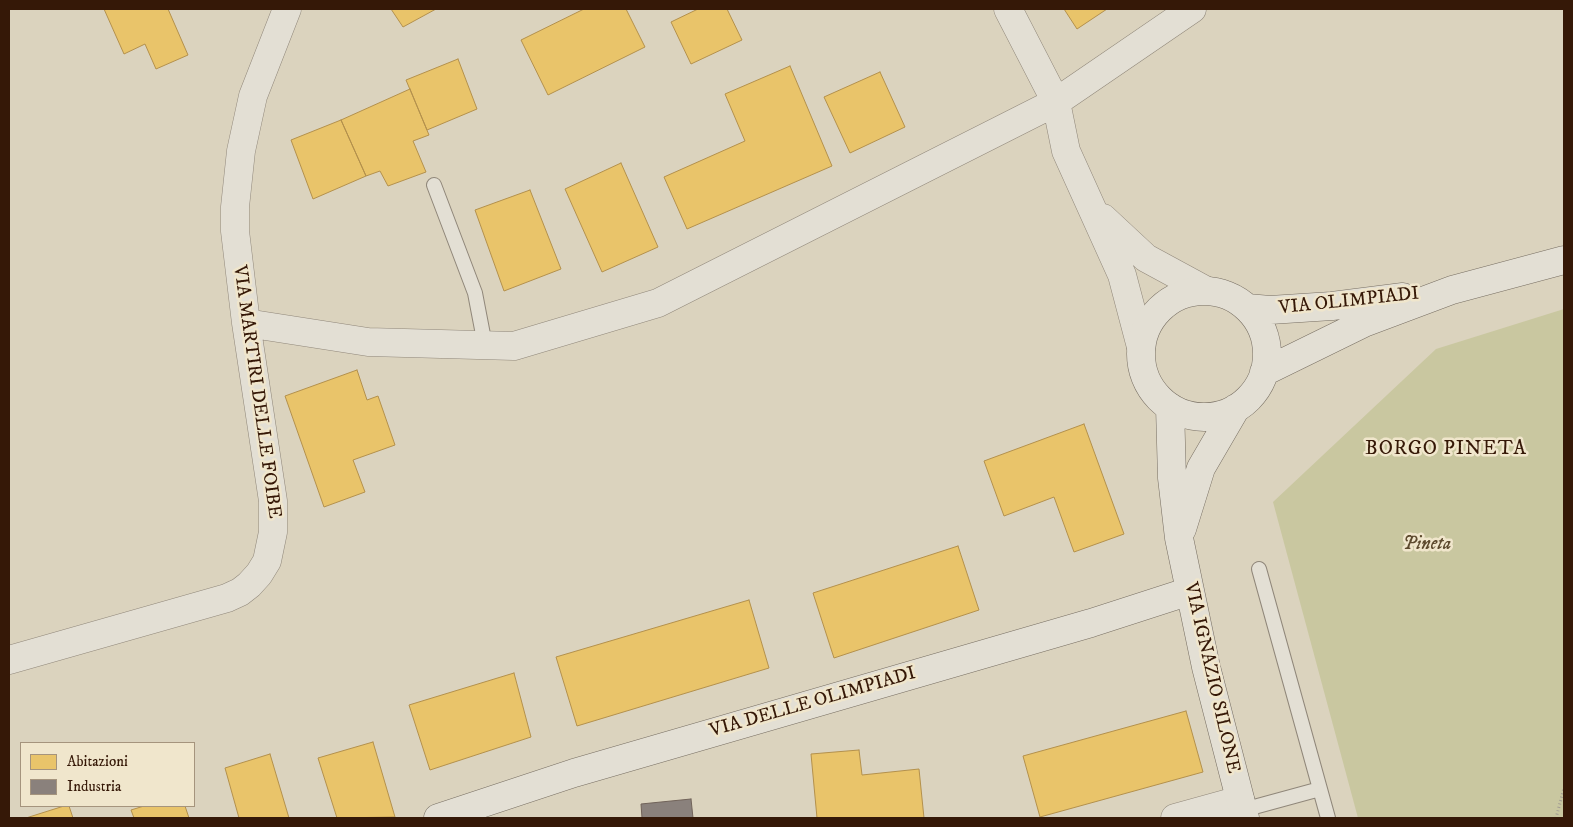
<!DOCTYPE html>
<style>
body{margin:0}
#map{position:relative;width:1573px;height:827px;overflow:hidden;background:#dbd3be;font-family:"IM FELL DW Pica",serif}
canvas{display:block}
.frame{position:absolute;inset:0;border:10px solid #351807;pointer-events:none}
.legend{position:absolute;left:20px;top:742px;width:175px;height:65px;box-sizing:border-box;background:#f0e6cc;border:1px solid #a5947d;margin:0;padding:6px 9px;list-style:none;font-size:15px;color:#351807}
.legend li{display:flex;align-items:center;gap:10px;height:25px}
.legend b{width:25px;border:1px solid #a5947d}
</style>
<div id="map">
<canvas width="1573" height="827"></canvas>
<div class="frame"></div>
<ul class="legend">
<li><b style="height:14px;background:#e9c46a"></b>Abitazioni</li>
<li><b style="height:14px;background:#8a817c"></b>Industria</li>
</ul>
</div>
<script>
const c = document.querySelector('canvas').getContext('2d');
c.lineJoin = 'round';
function fillPath(path, color) { c.fillStyle = color; c.fill(path, 'evenodd'); }
const shape = rows => new Path2D(rows.map(r => 'M' + r).join(''));
function strokePath(path, color, width, dash) { c.strokeStyle = color; c.lineWidth = width; c.lineCap = dash ? 'butt' : 'round'; c.setLineDash(dash || []); c.stroke(path); }
function drawText(font, color, halo, rows, align = 'center') {
  c.font = font + ' "IM FELL DW Pica",serif'; c.lineWidth = 5; c.setLineDash([]); c.textBaseline = 'middle'; c.strokeStyle = halo; c.fillStyle = color; for (const [text, x, y, turn = 0] of rows) {
    c.save(); c.translate(x, y); c.rotate((+turn || 0) * Math.PI / 180); c.textAlign = isNaN(turn) ? turn : align; if (halo) c.strokeText(text, 0, 0); c.fillText(text, 0, 0); c.restore();
  }
}
const green = shape([
 [1564,309,1564,818,1358,818,1273,502,1436,349]
]);
const homes = shape([
 [104,9,168,9,188,55,156,69,145,44,124,54,104,9],
 [391,9,436,9,403,27,391,9],
 [584,9,626,9,645,47,548,95,521,40,584,9],
 [698,9,727,9,742,40,691,64,671,22,698,9],
 [1064,9,1107,9,1077,29,1064,9],
 [458,59,477,109,427,130,406,80,458,59],
 [790,66,832,166,687,229,664,177,745,141,725,94,790,66],
 [880,72,905,127,850,153,824,97,880,72],
 [410,89,429,135,413,141,426,172,388,186,380,171,366,176,341,120,410,89],
 [341,120,366,176,313,199,291,140,341,120],
 [621,163,658,247,602,272,565,189,621,163],
 [530,190,561,269,504,291,475,210,530,190],
 [357,370,367,400,378,396,395,445,353,460,365,492,324,507,285,396,357,370],
 [1084,424,1124,534,1074,552,1054,497,1004,516,984,461,1084,424],
 [958,546,979,610,834,658,813,593,958,546],
 [749,600,769,668,577,726,556,657,749,600],
 [514,673,531,737,430,770,409,705,514,673],
 [1186,711,1203,772,1040,817,1023,756,1186,711],
 [373,742,395,817,337,818,318,758,373,742],
 [859,750,862,775,919,769,924,818,817,818,811,754,859,750],
 [270,754,289,818,239,818,225,768,270,754],
 [64,806,69,806,73,818,26,818,64,806],
 [144,806,185,806,189,818,134,818,131,810,144,806]
]);
const industry = shape([
 [691,799,693,818,642,818,641,804,691,799]
]);
const path = shape([
 [1556,818,1564,788]
]);
const lane = shape([
 [434,185,475,293,485,345],
 [1259,569,1328,818],
 [1243,810,1320,789]
]);
const street = shape([
 [1008,9,1056,102,1066,151,1122,275,1141,347],
 [1103,218,1146,258,1205,290],
 [246,323,368,342,514,346,658,303,1056,102,1192,9],
 [9,660,227,598,240,592,249,585,259,574,267,561,273,532,273,501,246,323,235,231,235,207,241,151,253,96,287,9],
 [1175,818,1240,800]
]);
const secondary = shape([
 '1141 354a63 63 0 1 1 126 0a63 63 0 1 1-126 0Z',
 [1247,308,1270,310,1332,306,1403,297],
 [1264,372,1364,323,1452,290,1564,260],
 [1170,407,1172,478,1179,538,1206,667,1245,818],
 [1182,529,1201,468,1236,408],
 [438,818,574,773,1091,623,1190,591]
]);
const streetNames = [
 ["VIA OLIMPIADI",1349,302,-6],
 ["VIA MARTIRI DELLE FOIBE",256,392,82],
 ["VIA IGNAZIO SILONE",1211,678,77],
 ["VIA DELLE OLIMPIADI",813,703,-16]
];
const parkNames = [
 ["Pineta",1427,545]
];
const neighbourhoodNames = [
 ["BORGO PINETA",1446,450]
];
fillPath(green, '#c9c7a0');
fillPath(homes, '#e9c46a');
strokePath(homes, '#b3904c', 1);
fillPath(industry, '#8a817c');
strokePath(industry, '#706259', 1);
strokePath(lane, '#90877a', 16);
strokePath(street, '#90877a', 29);
strokePath(secondary, '#776e62', 29);
strokePath(path, '#a29c92', 3, [1, 2.5]);
strokePath(lane, '#e3dfd4', 14);
strokePath(street, '#e3dfd4', 28);
strokePath(secondary, '#e3dfd4', 28);
drawText('19px', '#351807', '#f0e6cc', streetNames);
drawText('italic 19px', '#5d4a2e', '#f0e6cc', parkNames);
c.letterSpacing = '1px';
drawText('20px', '#351807', '#f0e6cc', neighbourhoodNames);
c.letterSpacing = '0px';
</script>
